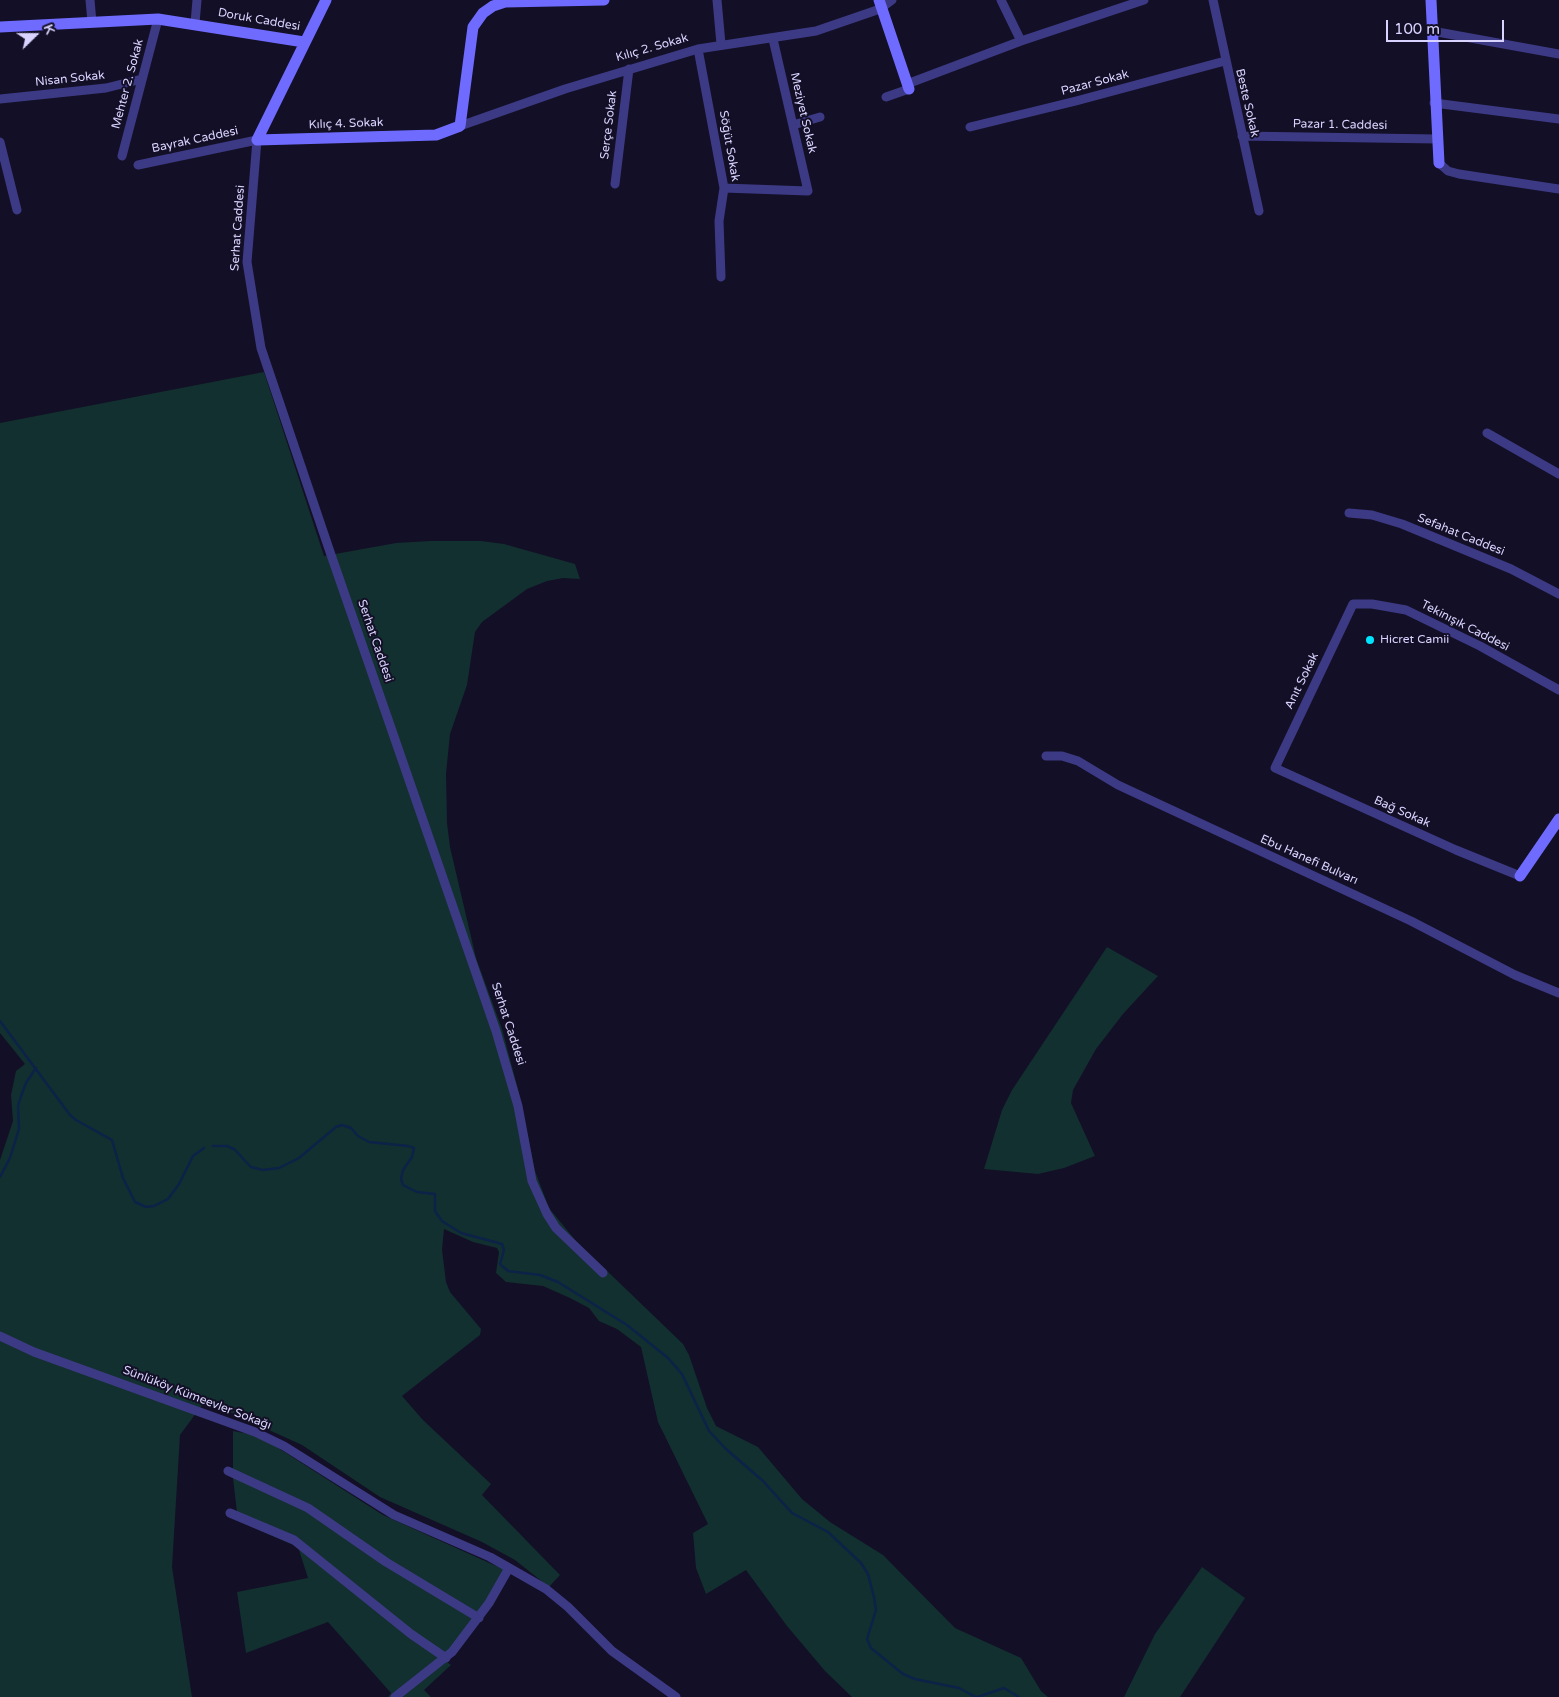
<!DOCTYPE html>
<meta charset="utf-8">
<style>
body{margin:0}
#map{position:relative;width:1559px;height:1697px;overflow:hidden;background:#130f26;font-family:"Varela Round",sans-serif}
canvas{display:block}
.north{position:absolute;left:10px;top:10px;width:50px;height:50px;-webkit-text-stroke:4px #130f26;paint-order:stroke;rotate:68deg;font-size:14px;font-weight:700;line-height:20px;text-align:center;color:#d9d4ff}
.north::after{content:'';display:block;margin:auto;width:18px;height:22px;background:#d9d4ff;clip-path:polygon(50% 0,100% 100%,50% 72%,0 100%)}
.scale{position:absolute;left:1386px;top:20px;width:118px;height:22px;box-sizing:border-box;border:2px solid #d9d4ff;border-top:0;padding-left:6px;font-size:15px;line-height:18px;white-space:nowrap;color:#d9d4ff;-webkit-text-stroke:4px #130f26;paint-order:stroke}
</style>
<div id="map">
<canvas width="1559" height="1697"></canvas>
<div class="north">K</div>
<div class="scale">100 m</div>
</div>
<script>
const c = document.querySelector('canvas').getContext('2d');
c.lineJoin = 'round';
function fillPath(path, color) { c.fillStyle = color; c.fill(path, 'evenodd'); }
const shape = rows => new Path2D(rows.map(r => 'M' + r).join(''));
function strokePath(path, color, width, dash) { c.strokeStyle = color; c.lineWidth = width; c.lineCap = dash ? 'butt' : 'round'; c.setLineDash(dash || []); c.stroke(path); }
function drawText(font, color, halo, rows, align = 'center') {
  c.font = font + ' "Varela Round",sans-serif'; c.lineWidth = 4; c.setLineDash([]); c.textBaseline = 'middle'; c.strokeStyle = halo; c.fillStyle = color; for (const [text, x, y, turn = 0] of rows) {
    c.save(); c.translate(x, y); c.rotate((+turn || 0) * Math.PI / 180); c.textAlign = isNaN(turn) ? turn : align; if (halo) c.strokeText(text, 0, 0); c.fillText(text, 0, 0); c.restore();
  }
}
const green = shape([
 [264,372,324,556,396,543,430,541,481,541,504,544,575,564,580,579,563,578,547,581,527,589,482,622,475,632,467,685,450,734,446,774,447,823,450,847,476,958,502,1029,519,1093,535,1171,549,1208,576,1241,683,1344,689,1355,707,1408,716,1426,758,1447,802,1499,830,1522,883,1555,955,1628,1021,1658,1041,1691,1048,1697,852,1697,825,1671,787,1626,746,1570,706,1594,696,1568,693,1533,708,1524,658,1422,641,1347,617,1329,599,1321,589,1308,570,1298,543,1286,506,1282,496,1273,499,1252,497,1248,473,1242,444,1229,442,1250,446,1282,450,1292,481,1329,480,1335,402,1396,423,1420,491,1484,482,1495,560,1575,549,1587,515,1560,482,1542,380,1497,302,1445,205,1401,180,1435,172,1567,192,1697,0,1697,0,1160,13,1121,11,1095,16,1071,25,1064,0,1033,0,423],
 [1107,947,1158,976,1123,1014,1096,1049,1073,1090,1071,1103,1095,1156,1064,1168,1038,1174,984,1169,1002,1110,1012,1090],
 [233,1431,255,1435,272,1444,383,1515,505,1570,479,1612,443,1659,451,1665,424,1690,431,1697,388,1697,391,1693,328,1622,246,1653,237,1592,308,1578,298,1547,238,1521,233,1478],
 [1202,1567,1245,1598,1180,1697,1124,1697,1155,1634]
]);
const stream = shape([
 [0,1021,70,1115,76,1120,112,1140,123,1178,135,1202,146,1207,154,1206,168,1199,179,1184,193,1156,204,1148],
 [213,1146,227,1146,234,1149,251,1167,263,1170,279,1168,299,1158,336,1127,342,1125,351,1128,358,1136,369,1142,408,1146,414,1148,412,1157,403,1170,401,1179,403,1185,417,1192,435,1194,435,1211,442,1221,461,1233,502,1244,504,1250,500,1264,508,1271,540,1275,558,1282,627,1325,668,1358,682,1374,709,1431,726,1449,763,1481,792,1513,828,1532,861,1563,868,1574,874,1597,876,1610,867,1639,871,1648,903,1674,915,1679,959,1688,976,1697],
 [0,1177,10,1158,19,1129,18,1106,21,1096,26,1083,36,1068],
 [978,1697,1004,1688,1019,1697]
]);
const street = shape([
 [90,0,92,22],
 [717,0,721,44],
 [1001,0,1021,41],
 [1213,0,1259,211],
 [195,23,197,0],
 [1432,31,1559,54],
 [698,49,724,188,719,221,721,277],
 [907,84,1021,41,1144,0],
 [886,97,909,89],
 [0,99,106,88,142,79],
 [1434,103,1559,119],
 [793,125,820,117],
 [460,126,565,89,698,49,816,31,880,9,892,0],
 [970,127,1076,101,1225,61],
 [1242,136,1437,139],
 [0,142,17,210],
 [122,156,158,19],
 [1439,163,1448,171,1459,174,1559,189],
 [138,165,257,140,247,262,261,348,329,549,496,1031,518,1106,532,1181,547,1214,556,1228,603,1273],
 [615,184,629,69],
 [724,188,808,191,773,39],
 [1487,433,1559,474],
 [1349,513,1372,515,1402,524,1511,569,1559,594],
 [1046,756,1062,756,1078,761,1118,785,1411,921,1515,975,1559,993],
 [1520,876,1456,850,1275,768,1353,604,1372,604,1406,610,1480,646,1559,690],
 [0,1336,34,1352,255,1432,284,1446,394,1515,490,1557,546,1589,568,1607,612,1651,676,1697],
 [228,1471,308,1508,386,1562,479,1618],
 [230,1513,294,1540,411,1634,446,1658],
 [395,1697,452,1652,489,1603,509,1568]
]);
const secondary = shape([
 [326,0,257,140,436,135,460,126,473,27,483,13,493,6,505,2,604,0],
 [879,0,909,89],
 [1431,0,1439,163],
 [0,27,158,19,304,42],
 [1520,876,1559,819]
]);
const markers = [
 [1370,640,5,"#00e5ff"]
];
const streetNames = [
 ["Doruk Caddesi",259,20,10],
 ["Kılıç 2. Sokak",652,48,-16],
 ["Nisan Sokak",70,79,-6],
 ["Pazar Sokak",1095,83,-15],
 ["Mehter 2. Sokak",128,84,-75],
 ["Beste Sokak",1247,103,77],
 ["Meziyet Sokak",803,113,77],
 ["Kılıç 4. Sokak",346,124,-2],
 ["Serçe Sokak",609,125,-83],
 ["Pazar 1. Caddesi",1340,125,1],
 ["Bayrak Caddesi",195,140,-12],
 ["Söğüt Sokak",729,146,80],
 ["Serhat Caddesi",238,228,-86],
 ["Sefahat Caddesi",1461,535,22],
 ["Tekinışık Caddesi",1465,626,27],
 ["Serhat Caddesi",375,641,71],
 ["Anıt Sokak",1302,681,-64],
 ["Bağ Sokak",1402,812,24],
 ["Ebu Hanefi Bulvarı",1309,860,24],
 ["Serhat Caddesi",508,1024,72],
 ["Sünlüköy Kümeevler Sokağı",197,1398,21]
];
const poiNames = [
 ["Hicret Camii",1380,640]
];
fillPath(green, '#12302f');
strokePath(stream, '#0c2248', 2.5);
strokePath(street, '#3d3a85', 9);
strokePath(secondary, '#6f6bff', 11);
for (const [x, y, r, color] of markers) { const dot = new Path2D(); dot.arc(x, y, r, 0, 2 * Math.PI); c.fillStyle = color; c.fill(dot); strokePath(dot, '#130f26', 2); }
drawText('12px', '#d9d4ff', '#130f26', streetNames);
drawText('12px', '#d9d4ff', '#130f26', poiNames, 'left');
</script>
